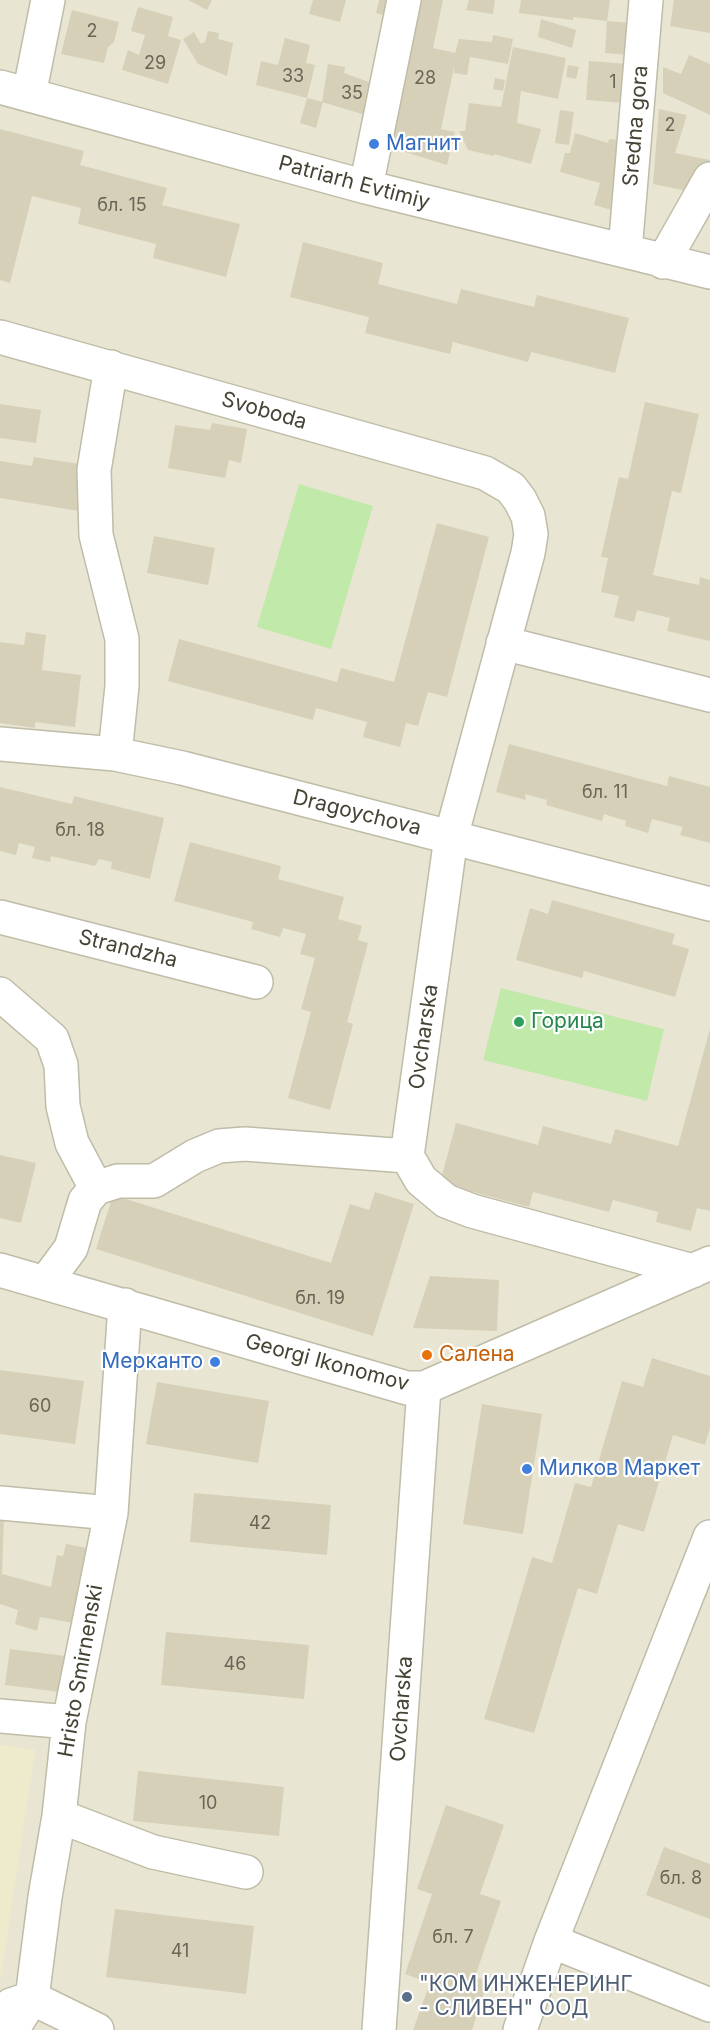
<!DOCTYPE html>
<meta charset="utf-8">
<style>
body{margin:0}
canvas{display:block;background:#f3f2e5}
</style>
<canvas width="710" height="2030"></canvas>
<script>
const c = document.querySelector('canvas').getContext('2d');
c.lineJoin = 'round';
function fillPath(path, color) { c.fillStyle = color; c.fill(path, 'evenodd'); }
const shape = rows => new Path2D(rows.map(r => 'M' + r).join(''));
function strokePath(path, color, width, dash) { c.strokeStyle = color; c.lineWidth = width; c.lineCap = dash ? 'butt' : 'round'; c.setLineDash(dash || []); c.stroke(path); }
function drawText(font, color, halo, rows, align = 'center') {
  c.font = font + ' Inter,sans-serif'; c.lineWidth = 4.5; c.setLineDash([]); c.textBaseline = 'middle'; c.strokeStyle = halo; c.fillStyle = color; for (const [text, x, y, turn = 0] of rows) {
    c.save(); c.translate(x, y); c.rotate((+turn || 0) * Math.PI / 180); c.textAlign = isNaN(turn) ? turn : align; if (halo) c.strokeText(text, 0, 0); c.fillText(text, 0, 0); c.restore();
  }
}
const residential = shape([
 [0,0,710,0,710,2030,0,2030]
]);
const education = shape([
 [0,1745,35,1750,0,1981]
]);
const green = shape([
 [299,484,373,506,331,649,257,627],
 [501,988,664,1029,647,1101,483,1060]
]);
const building = shape([
 [188,0,212,0,207,10],
 [313,0,346,0,340,22,309,14],
 [379,0,400,0,399,19,376,13],
 [418,0,443,0,433,48,455,53,459,39,492,42,493,35,513,39,508,64,470,57,467,75,454,73,454,67,441,129,455,132,447,165,392,148,386,139],
 [469,0,495,0,493,14,466,10],
 [521,0,610,0,607,21,643,24,640,56,605,53,607,21,573,17,573,20,519,13],
 [674,0,710,0,710,33,670,26],
 [138,7,173,17,168,36,181,40,168,84,122,70,128,50,139,55,145,35,131,31],
 [72,10,119,22,114,42,108,47,104,63,61,54],
 [541,19,576,30,572,48,538,37],
 [208,31,219,33,218,39,233,43,227,76,198,64,183,39,194,32,201,44,205,42],
 [285,38,310,45,306,63,315,65,307,98,256,85,261,61,278,65],
 [513,47,566,58,558,99,521,91,517,123,541,129,531,164,494,154,494,156,468,150,459,131,465,131,469,103,501,107],
 [689,55,710,64,710,115,663,93,663,67,681,74],
 [589,61,640,65,636,104,586,100],
 [328,64,345,67,344,73,383,87,372,117,322,102],
 [568,65,579,67,576,79,566,77],
 [495,78,505,80,503,91,493,89],
 [307,98,323,102,316,128,300,123],
 [659,109,687,115,675,153,710,160,710,168,697,193,653,184],
 [560,110,574,112,569,145,555,143],
 [0,129,84,151,80,165,167,188,162,205,240,224,226,277,153,258,156,244,78,224,81,208,32,196,10,283,0,280],
 [575,133,608,143,609,139,634,141,626,214,594,205,600,183,560,172,565,153,570,153],
 [303,242,383,263,378,284,457,304,461,289,534,307,537,295,629,318,615,373,531,352,528,362,453,342,450,354,365,333,369,317,290,297],
 [645,402,699,414,681,493,672,491,653,575,699,585,700,577,710,580,710,641,667,631,670,618,637,610,634,622,614,617,619,596,601,592,608,558,601,557,619,477,628,479],
 [0,404,41,410,36,443,0,438],
 [212,423,247,429,241,463,229,460,225,478,168,468,175,425,210,430],
 [34,457,86,465,79,511,0,498,0,461,32,466],
 [437,523,489,537,447,697,428,692,418,726,406,723,400,747,363,737,367,722,316,708,313,720,168,681,179,639,337,682,341,668,394,682],
 [154,536,215,548,208,585,147,573],
 [26,632,46,635,42,670,81,675,75,727,35,722,35,728,0,723,0,642,24,645],
 [509,744,667,786,669,776,710,787,710,843,680,835,683,827,652,819,648,833,625,826,626,821,604,814,602,821,546,805,547,800,525,794,526,800,496,792],
 [0,787,72,804,74,796,164,818,150,879,111,869,112,862,99,859,95,866,51,856,50,862,32,858,35,847,19,843,16,855,0,851],
 [190,842,281,866,278,879,344,897,338,919,362,926,358,940,368,943,347,1022,353,1024,330,1110,288,1098,311,1012,301,1009,315,958,300,954,306,934,283,928,280,937,251,929,253,922,174,901],
 [552,900,675,934,672,944,689,949,675,997,584,971,582,978,516,960,530,908,548,914],
 [710,1029,710,1211,697,1208,691,1231,656,1222,658,1212,613,1200,609,1212,533,1192,529,1207,440,1183,456,1123,538,1145,543,1126,611,1144,615,1129,678,1146],
 [0,1155,36,1163,21,1223,0,1218],
 [375,1192,414,1204,373,1336,96,1249,113,1195,331,1263,350,1204,369,1210],
 [430,1276,499,1280,497,1331,413,1328],
 [652,1358,710,1376,710,1428,705,1445,673,1435,644,1532,618,1524,597,1594,578,1588,534,1733,484,1719,532,1557,552,1563,575,1483,591,1487,622,1381,643,1387],
 [0,1370,84,1381,75,1444,0,1434],
 [157,1382,269,1401,258,1463,146,1444],
 [482,1404,542,1414,523,1534,463,1524],
 [194,1493,331,1505,327,1555,190,1542],
 [0,1517,4,1517,2,1574,51,1587,57,1555,63,1556,66,1544,92,1549,79,1624,40,1617,37,1631,15,1624,18,1610,0,1604],
 [166,1632,309,1645,304,1699,161,1685],
 [10,1649,66,1656,61,1692,5,1685],
 [138,1771,284,1787,279,1836,133,1821],
 [446,1805,504,1825,480,1894,501,1901,475,1977,488,1981,472,2030,413,2030,430,1983,405,1974,432,1894,417,1889],
 [664,1847,710,1864,710,1919,646,1895],
 [115,1909,254,1926,246,1994,106,1977]
]);
const minor = shape([
 [0,87,366,187,710,272],
 [29,95,48,0],
 [366,187,404,0],
 [625,251,646,0],
 [663,262,710,179],
 [0,337,485,473,511,488,520,500,528,516,531,534,528,553,451,837,407,1156],
 [111,367,94,470,96,535,122,639,122,686,115,754],
 [503,643,710,695],
 [0,744,115,754,182,768,710,904],
 [0,917,256,982],
 [0,994,52,1039,61,1065,63,1106,72,1143,96,1188],
 [407,1156,421,1180,446,1201,472,1211,693,1271],
 [0,1270,407,1388,424,1388,710,1263],
 [45,1283,71,1248,85,1201,96,1188,118,1181,154,1181,195,1156,219,1146,245,1144,407,1156],
 [0,1503,111,1513],
 [0,1716,69,1722],
 [59,1816,153,1852,246,1872],
 [551,1941,710,2005],
 [11,2005,32,1998,97,2030],
 [12,2030,32,1998,45,1897,59,1816,69,1722,111,1513,125,1305],
 [379,2030,424,1388],
 [520,2030,551,1941,710,1537]
]);
const markers = [
 [374,144,6,"#3f7fe0"],
 [519,1022,6,"#2e9e5b"],
 [427,1355,6,"#e8710a"],
 [215,1362,6,"#3f7fe0"],
 [527,1469,6,"#3f7fe0"],
 [407,1997,6,"#5c6f8a"]
];
const numberNames = [
 ["2",92,32],
 ["29",155,64],
 ["33",293,77],
 ["28",425,79],
 ["1",613,83],
 ["35",352,94],
 ["2",670,126],
 ["бл. 15",122,206],
 ["бл. 11",605,793],
 ["бл. 18",80,831],
 ["бл. 19",320,1299],
 ["60",40,1407],
 ["42",260,1524],
 ["46",235,1665],
 ["10",208,1804],
 ["бл. 8",681,1879],
 ["бл. 7",453,1938],
 ["41",180,1952]
];
const streetNames = [
 ["Sredna gora",636,126,-85],
 ["Patriarh Evtimiy",354,183,15],
 ["Svoboda",264,411,16],
 ["Dragoychova",357,813,14],
 ["Strandzha",128,949,14],
 ["Ovcharska",424,1037,-82],
 ["Georgi Ikonomov",327,1363,15],
 ["Hristo Smirnenski",81,1671,-80],
 ["Ovcharska",402,1709,-86]
];
const shopNames = [
 ["Магнит",386,144],
 ["Мерканто",203,1362,"right"],
 ["Милков Маркет",539,1469]
];
const leisureNames = [
 ["Горица",531,1022]
];
const foodNames = [
 ["Салена",439,1355]
];
const serviceNames = [
 ["\"КОМ ИНЖЕНЕРИНГ",419,1985],
 ["- СЛИВЕН\" ООД",419,2009]
];
fillPath(residential, '#e8e5d2');
fillPath(education, '#eeebcd');
fillPath(green, '#c1eaaa');
fillPath(building, '#d6d0b9');
strokePath(minor, '#bfbca7', 36);
strokePath(minor, '#fff', 33);
for (const [x, y, r, color] of markers) { const dot = new Path2D(); dot.arc(x, y, r, 0, 2 * Math.PI); c.fillStyle = color; c.fill(dot); strokePath(dot, '#fff', 2); }
drawText('18px', '#6a6655', null, numberNames);
drawText('21px', '#464334', '#fff', streetNames);
drawText('21px', '#366cbe', '#fff', shopNames, 'left');
drawText('21px', '#27864d', '#fff', leisureNames, 'left');
drawText('21px', '#c56008', '#fff', foodNames, 'left');
drawText('21px', '#4e5e75', '#fff', serviceNames, 'left');
</script>
